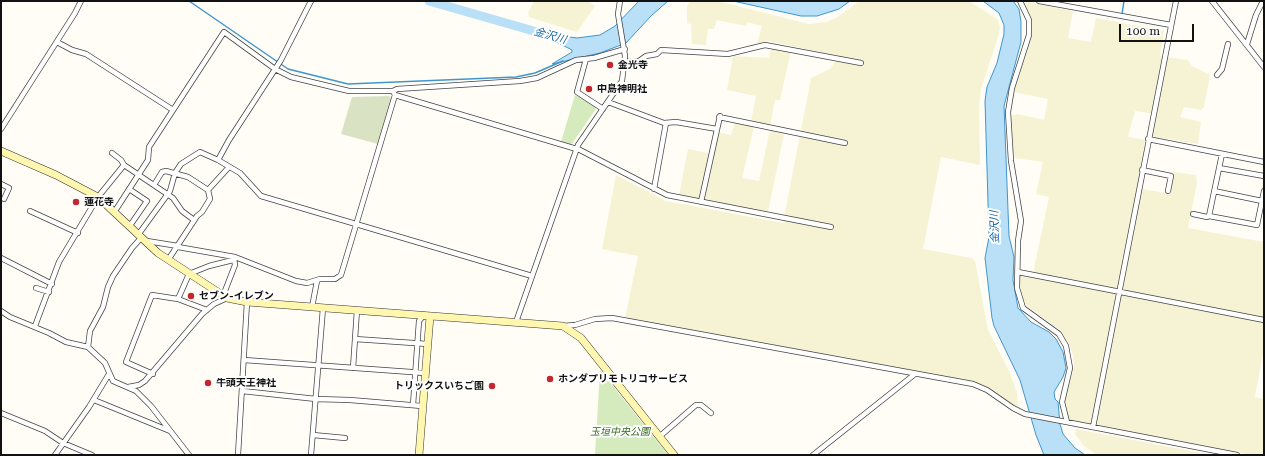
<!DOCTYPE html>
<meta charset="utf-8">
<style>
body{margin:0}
#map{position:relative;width:1265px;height:456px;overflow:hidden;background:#fffdf5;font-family:"Roboto Serif",serif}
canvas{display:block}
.frame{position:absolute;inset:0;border:2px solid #111;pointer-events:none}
.scale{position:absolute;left:1119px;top:24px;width:75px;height:18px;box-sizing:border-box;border:2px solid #111;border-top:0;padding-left:5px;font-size:12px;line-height:14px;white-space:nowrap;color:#111;-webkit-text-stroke:3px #fff;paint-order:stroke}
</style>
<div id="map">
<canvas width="1265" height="456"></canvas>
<div class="frame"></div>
<div class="scale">100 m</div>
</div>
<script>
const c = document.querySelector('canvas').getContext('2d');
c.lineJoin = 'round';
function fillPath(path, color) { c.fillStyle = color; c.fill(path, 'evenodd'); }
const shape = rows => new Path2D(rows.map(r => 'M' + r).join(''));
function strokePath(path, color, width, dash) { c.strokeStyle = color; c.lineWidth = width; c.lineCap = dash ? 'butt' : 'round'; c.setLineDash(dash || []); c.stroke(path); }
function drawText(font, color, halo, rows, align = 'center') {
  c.font = font + ' "Roboto Serif","Noto Sans JP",serif'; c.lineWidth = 4; c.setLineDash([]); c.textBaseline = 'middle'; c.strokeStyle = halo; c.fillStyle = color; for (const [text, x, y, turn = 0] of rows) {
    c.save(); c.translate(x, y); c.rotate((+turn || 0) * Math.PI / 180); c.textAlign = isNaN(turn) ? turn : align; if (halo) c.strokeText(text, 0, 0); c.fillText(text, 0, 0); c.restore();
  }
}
const farmland = shape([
 [534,1,588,1,595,6,577,32,529,17,528,13],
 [690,1,717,1,809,24,827,22,838,17,859,1,969,1,998,20,1000,28,998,37,981,89,979,107,980,165,941,157,923,249,972,258,975,261,988,330,1009,371,1017,393,1018,407,1015,407,989,388,976,383,625,318,638,256,602,249,616,175,666,201,783,223,811,78,830,69,839,56,768,41,757,44,762,26,747,22,746,26,717,20,714,29,708,29,706,45,692,44,691,24,687,23,687,6],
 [1028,2,1073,11,1068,38,1091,42,1096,18,1164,31,1160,56,1188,60,1192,66,1210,75,1204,107,1201,110,1184,107,1180,117,1201,122,1198,144,1151,136,1155,114,1135,111,1128,137,1145,140,1137,188,1170,194,1174,172,1196,175,1197,183,1188,228,1264,242,1264,348,1255,397,1264,399,1264,455,1252,455,1068,420,1064,404,1074,367,1073,355,1068,342,1061,331,1023,303,1019,285,1020,276,1032,278,1049,197,1036,194,1043,162,1015,158,1012,150,1010,116,1017,114,1044,120,1048,99,1014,92,1032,34,1031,19,1025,3],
 [771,48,791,51,780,100,775,100,770,126,751,121,756,96,727,90,733,56,769,58],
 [735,122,754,127,742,178,759,181,770,130,784,134,768,212,679,195,688,149,712,154,717,132,731,135],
 [1076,429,1212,455,1097,455,1084,446,1075,434]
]);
const green = shape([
 [575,95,598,106,571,145,561,142],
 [600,370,668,455,595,455]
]);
const cemetery = shape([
 [389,96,392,99,378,144,341,134,352,97]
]);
const water = shape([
 [639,1,668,1,651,16,626,43,600,53,552,64,572,52,572,50,539,33,577,38,600,35,615,26,639,1],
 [733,1,850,1,839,9,817,16,801,16,733,1],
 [983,1,1013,1,1019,9,1021,22,1021,42,1004,106,1009,236,1014,257,1013,280,1018,308,1031,322,1049,332,1056,339,1063,352,1066,368,1063,377,1054,392,1055,399,1058,402,1060,424,1063,434,1075,448,1085,455,1044,455,1036,435,1020,380,994,326,992,318,985,258,989,237,985,101,987,87,997,63,1004,34,1004,25,999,13,983,1]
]);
const stream = shape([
 [189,1,288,69,348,84,516,77,535,73,563,61],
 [1122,14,1124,1]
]);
const river = shape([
 [429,1,551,36]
]);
const street = shape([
 [311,1,281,60,229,140,218,160,240,173,261,196,532,276],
 [1020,1,1029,20,1029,35,1012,88,1008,112,1011,161,1021,221,1018,241,1017,288,1023,308,1059,334,1066,346,1070,368,1062,402,1067,422],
 [1039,1,1171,25],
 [1212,1,1264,67],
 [57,42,72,50,86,54,173,110],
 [1247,44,1256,15,1263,1],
 [586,59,577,92,603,109],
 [625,62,639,61,646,56,657,54,661,50,728,54,765,45,861,63],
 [1217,75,1222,69,1228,44],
 [393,91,397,89,520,81,537,78,576,60,594,58,625,49],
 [608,102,664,123,676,122,717,129],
 [719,117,845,143],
 [1,129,75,13,81,1],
 [1148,139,1264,162],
 [112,153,121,160,124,165,173,198,182,211,194,220],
 [1222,154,1209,216,1257,225,1264,191],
 [1219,168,1264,176],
 [1142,170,1171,176,1168,191],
 [1,184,9,188,4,199],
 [154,185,162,172,166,171,188,177,208,190],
 [129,189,147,201,129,227],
 [654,189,666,123],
 [1214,191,1262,201],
 [701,202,720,116],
 [30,211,78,233],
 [115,211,148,160,149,147,224,32,275,69,291,77,349,91,393,91,395,95,580,150,667,195,831,227],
 [1193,214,1207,217,1209,216],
 [138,235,170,191,175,173,181,164,200,152,218,160],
 [147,241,178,246],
 [178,247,235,257,296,281,307,283,320,279,335,279,341,275,395,95],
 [1,258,52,284],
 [168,260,197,216,202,212,210,199,208,190,229,167],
 [1018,272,1264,320],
 [36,288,49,292],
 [223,296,235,265,234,258],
 [178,299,189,274,209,266,233,260],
 [312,307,317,281],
 [1,311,10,317,49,333,66,342,88,347,105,363,113,381,136,391,151,406,189,455],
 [516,322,578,145,622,81,625,56,618,14,620,1],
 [35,326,59,262,98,197,124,165],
 [563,326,575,325,595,319,612,318,973,384,987,390,1013,408,1025,414,1237,455],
 [355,339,428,344],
 [88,347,90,331,103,307,108,287,113,276,132,248,141,238],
 [244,360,425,373],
 [353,368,357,310],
 [153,374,126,362,152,295,178,299,207,310],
 [128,387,139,385,145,381,202,314,214,304,227,298],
 [242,391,316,399,350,400,422,406],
 [94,400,170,431],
 [413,405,419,321,424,315],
 [1,413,45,431,63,443,92,455],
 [1093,427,1176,1],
 [313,435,345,438],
 [659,437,696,405,701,405,711,413],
 [55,455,89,407,109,374],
 [238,455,247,302],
 [311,455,323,308],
 [813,455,915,374]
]);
const secondary = shape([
 [1,151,56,175,98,197,158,253,227,298,247,302,563,326,581,338,674,455],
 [419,455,430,316]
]);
const markers = [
 [610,65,4,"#c4262e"],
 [589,89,4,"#c4262e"],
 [76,202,4,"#c4262e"],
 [191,296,4,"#c4262e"],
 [550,379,4,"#c4262e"],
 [208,383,4,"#c4262e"],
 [492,386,4,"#c4262e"]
];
const poiNames = [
 ["金光寺",618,65],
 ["中島神明社",597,89],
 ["蓮花寺",84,202],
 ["セブン-イレブン",199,296],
 ["ホンダプリモトリコサービス",558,379],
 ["牛頭天王神社",216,383],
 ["トリックスいちご園",484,386,"right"]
];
const parkNames = [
 ["玉垣中央公園",620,432]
];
const waterNames = [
 ["金沢川",550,36,16],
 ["金沢川",995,227,-92]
];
fillPath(farmland, '#f6f3d4');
fillPath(green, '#d5ebbd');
fillPath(cemetery, '#d9e3c4');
fillPath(water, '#b9e0f7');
strokePath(water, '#3f96cf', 1);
strokePath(stream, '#3f96cf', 1.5);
strokePath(river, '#b9e0f7', 9);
strokePath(street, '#444', 6);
strokePath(secondary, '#333', 8);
strokePath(street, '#fff', 4.5);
strokePath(secondary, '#fff6b0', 7);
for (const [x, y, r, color] of markers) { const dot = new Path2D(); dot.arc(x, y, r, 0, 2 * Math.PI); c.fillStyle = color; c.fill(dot); strokePath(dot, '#fff', 1.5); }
drawText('bold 10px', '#111', '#fff', poiNames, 'left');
drawText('italic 10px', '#2f6b1f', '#fff', parkNames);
drawText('italic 11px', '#1768a6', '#fff', waterNames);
</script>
